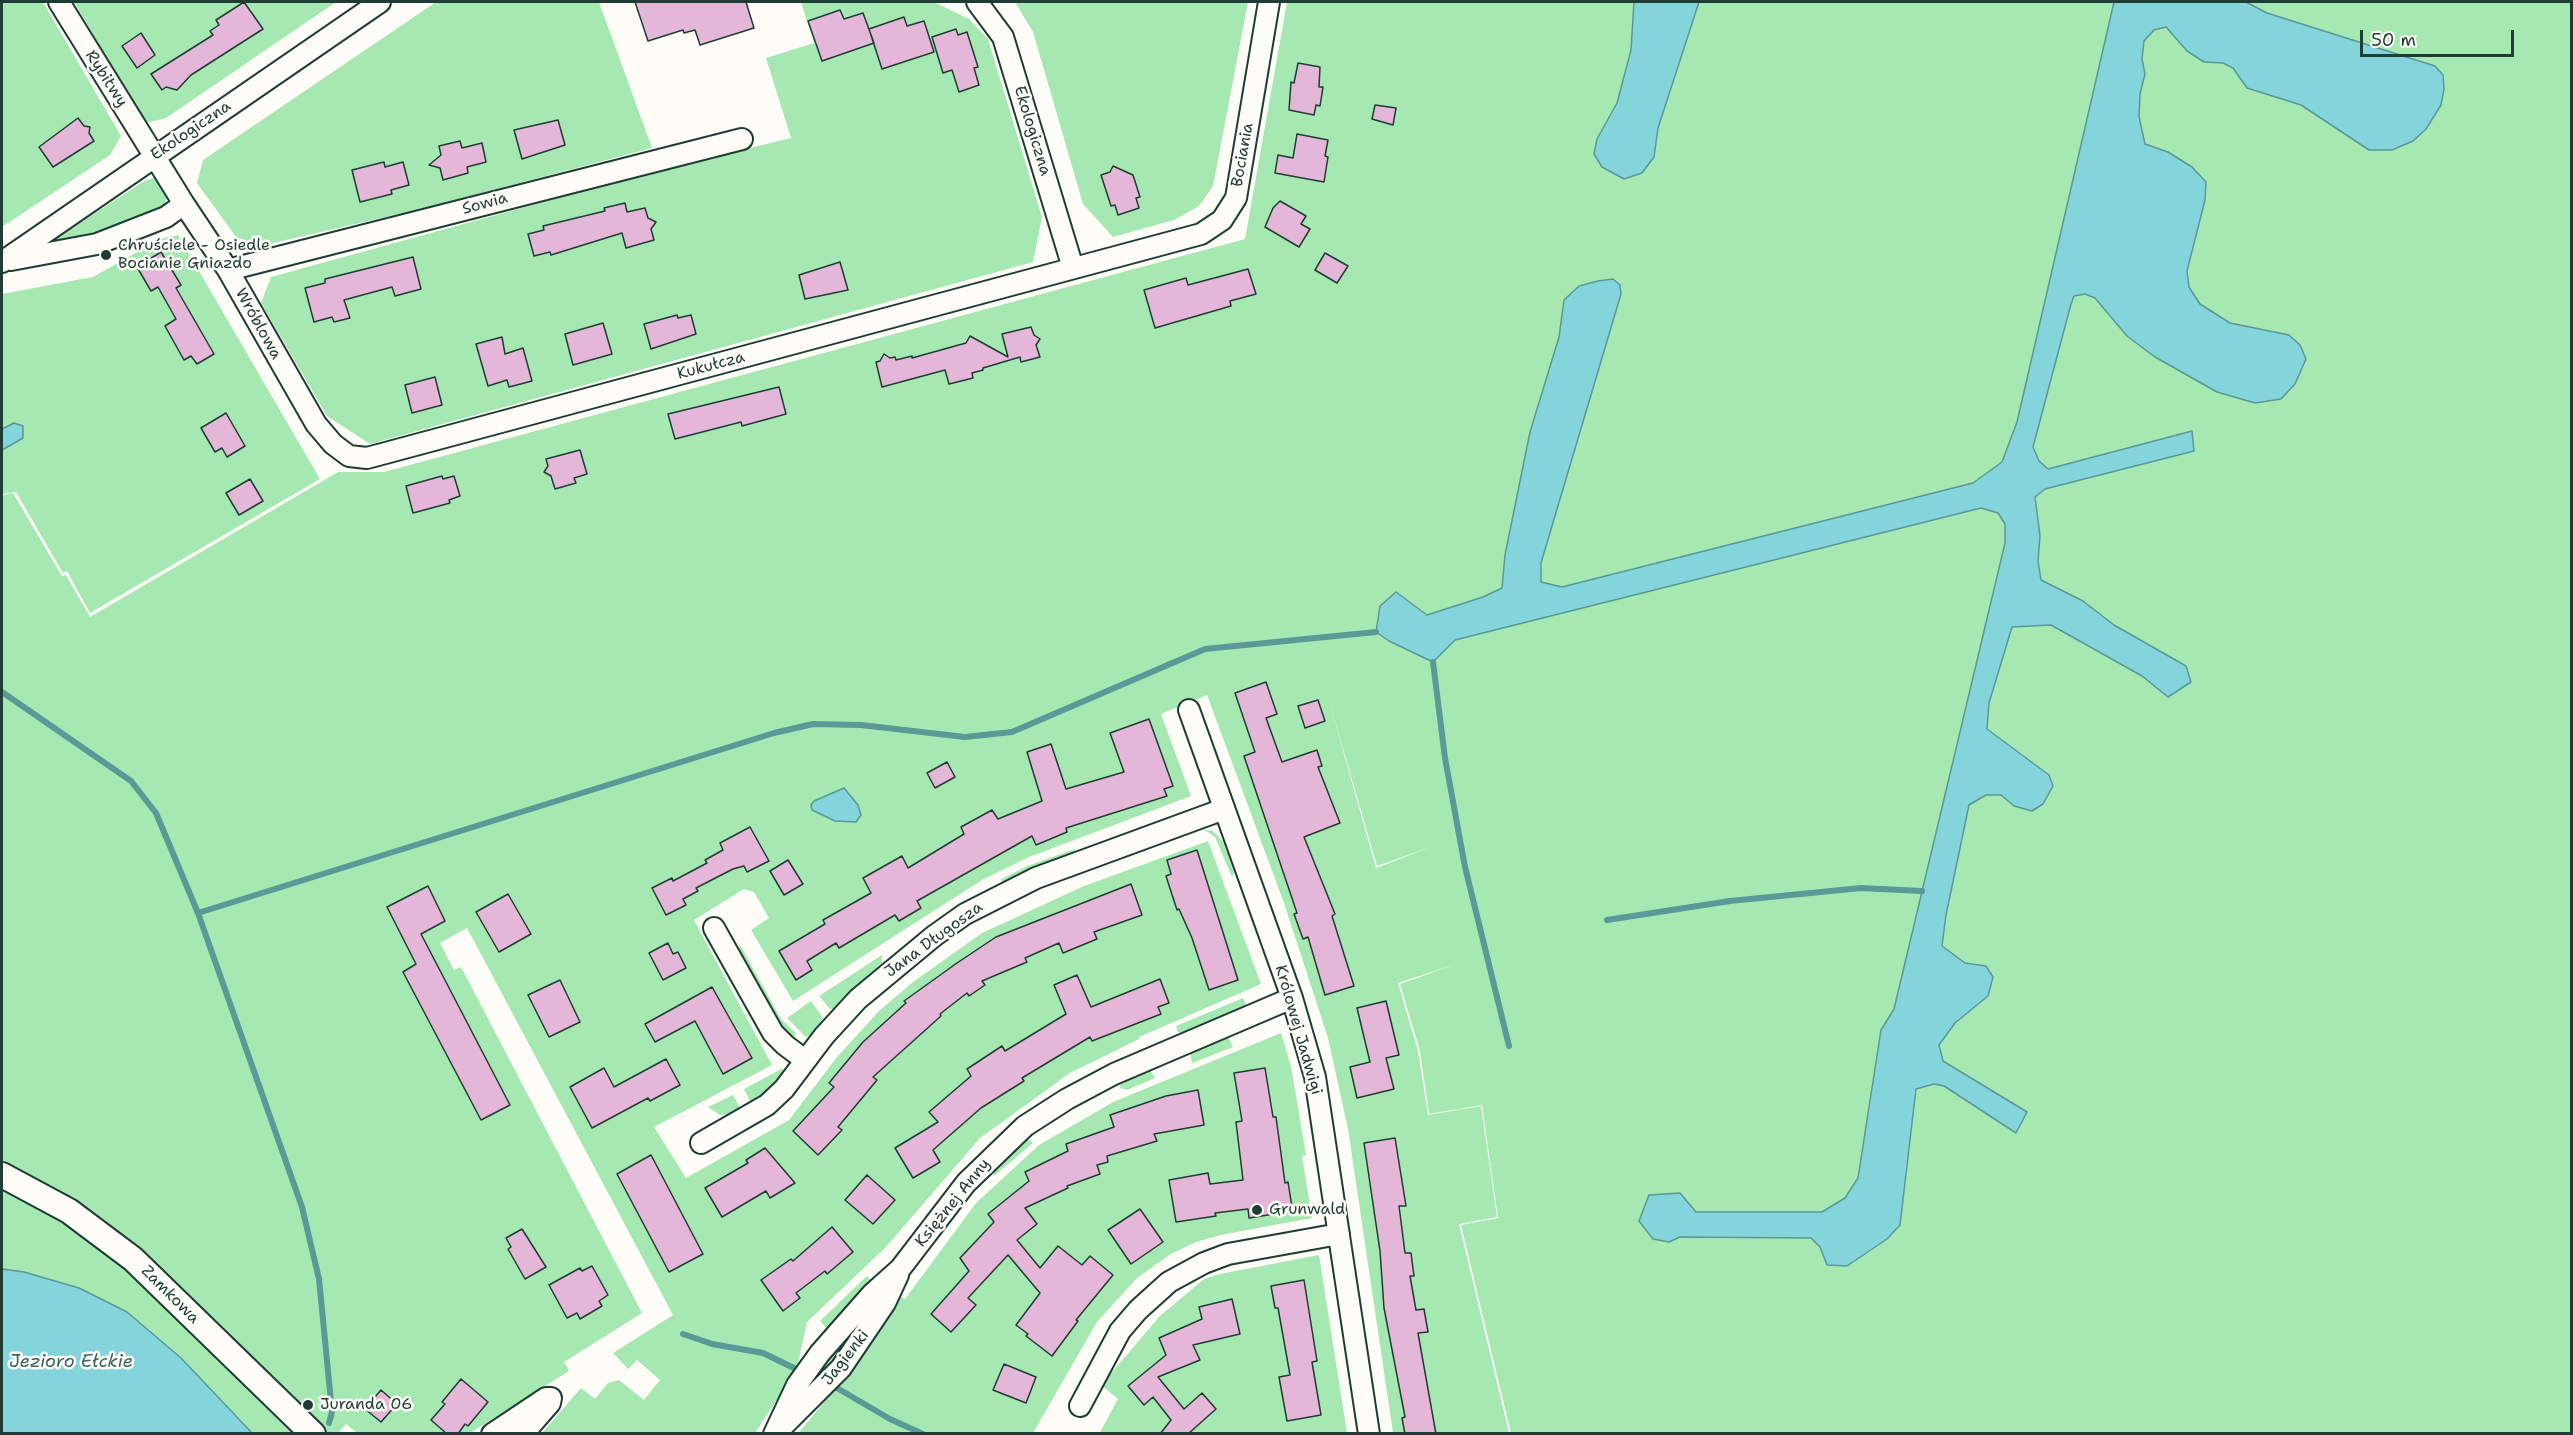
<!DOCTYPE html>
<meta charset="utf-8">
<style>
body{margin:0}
#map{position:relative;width:2573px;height:1435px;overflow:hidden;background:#fdfcf7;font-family:"Shantell Sans",sans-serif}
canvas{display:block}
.frame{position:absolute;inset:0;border:3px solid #1f3d34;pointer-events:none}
.scale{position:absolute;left:2360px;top:30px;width:154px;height:27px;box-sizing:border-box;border:3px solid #1f3d34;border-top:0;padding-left:8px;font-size:18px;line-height:21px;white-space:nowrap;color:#1f3d34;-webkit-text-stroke:4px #fdfcf7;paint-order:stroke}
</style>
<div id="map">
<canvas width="2573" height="1435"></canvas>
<div class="frame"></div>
<div class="scale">50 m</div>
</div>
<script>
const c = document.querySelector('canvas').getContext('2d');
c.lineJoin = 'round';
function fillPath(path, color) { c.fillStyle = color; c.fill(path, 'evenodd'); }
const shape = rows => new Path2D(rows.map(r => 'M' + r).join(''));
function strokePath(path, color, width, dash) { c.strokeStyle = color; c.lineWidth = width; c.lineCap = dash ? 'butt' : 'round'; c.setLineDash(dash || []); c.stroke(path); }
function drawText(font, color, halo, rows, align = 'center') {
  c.font = font + ' "Shantell Sans",sans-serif'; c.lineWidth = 5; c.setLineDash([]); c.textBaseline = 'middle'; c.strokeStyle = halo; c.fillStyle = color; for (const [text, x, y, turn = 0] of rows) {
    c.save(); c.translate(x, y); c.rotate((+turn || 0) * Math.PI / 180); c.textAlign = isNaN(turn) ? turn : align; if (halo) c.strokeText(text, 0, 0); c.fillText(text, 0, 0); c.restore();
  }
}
const green = shape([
 [2,2,43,2,121,136,110,155,2,227],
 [74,2,336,2,166,118,146,123],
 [436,2,599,2,652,148,425,208,260,246,236,237,197,183,203,160],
 [801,2,934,2,969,19,988,39,1042,217,1033,262,370,444,327,416,261,303,271,277,667,168,791,138,766,58,814,43],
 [1015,2,1248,2,1213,186,1199,206,1174,220,1113,237,1083,204,1033,32],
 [1287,2,2571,2,2571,1433,1511,1433,1461,1225,1498,1218,1482,1105,1429,1114,1420,1051,1400,984,1456,964,1398,983,1418,1051,1428,1115,1481,1106,1497,1217,1459,1224,1509,1433,1393,1433,1348,1129,1328,1038,1284,903,1207,695,1161,714,1191,796,1029,857,982,880,793,1001,751,930,769,918,754,892,744,889,694,920,772,1065,654,1127,686,1178,789,1120,837,1057,879,1011,913,982,982,933,1084,886,1208,841,1261,984,1139,1037,1139,1039,1070,1073,980,1138,886,1247,807,1322,798,1363,800,1365,755,1433,542,1433,581,1388,595,1399,608,1383,619,1380,644,1400,660,1380,637,1360,628,1369,613,1353,673,1315,467,928,440,943,454,970,461,967,642,1313,564,1362,569,1371,470,1433,357,1433,346,1424,337,1434,56,1433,2,1396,2,495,13,493,62,576,66,575,90,617,338,472,384,472,1245,239],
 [1328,697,1377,866,1431,847,1376,868],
 [154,178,164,182,170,193,162,208,97,233,39,250,144,181],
 [178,235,320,479,90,613,67,571,63,573,16,492,2,494,2,450,23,438,23,426,14,423,2,429,2,294,93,277,160,239],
 [1203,829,1213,831,1223,841,1234,872,1232,877,1215,837],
 [1075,849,1074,852,1005,882,1000,880,1027,866],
 [739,943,781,1019,796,1033,795,1037,787,1033,775,1018,740,955],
 [882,955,882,963,833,1009,830,1009,819,996],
 [1243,998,1247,1007,1183,1035,1178,1032,1176,1026],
 [811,1001,823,1018,812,1034,806,1037,787,1018],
 [1281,1033,1291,1066,1306,1155,1302,1156,1312,1218,1221,1235,1196,1242,1171,1254,1137,1278,1097,1322,1033,1433,798,1434,849,1371,900,1296,905,1299,976,1203,1039,1145,1113,1102],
 [1225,1037,1229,1038,1233,1047,1192,1063,1190,1052],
 [783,1068,781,1075,762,1095,750,1101,744,1089],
 [1150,1070,1155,1078,1127,1090,1120,1088,1121,1083],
 [733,1095,740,1108,736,1113,720,1115,708,1107],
 [1028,1139,1033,1143,994,1176,993,1168],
 [1319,1255,1347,1433,1099,1434,1118,1399,1101,1385,1160,1316,1204,1279,1220,1274],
 [867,1276,872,1281,828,1330,820,1321],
 [879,1294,869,1317,802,1403,802,1387]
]);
const water = shape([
 [1634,2,1699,2,1658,128,1654,157,1642,173,1624,179,1602,167,1594,154,1597,139,1617,103,1631,50,1634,2],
 [2114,2,2246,2,2267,13,2435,66,2443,75,2444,89,2441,105,2426,129,2413,141,2392,150,2369,150,2301,105,2247,88,2233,68,2223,63,2204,62,2187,51,2166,27,2154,30,2144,41,2142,59,2145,74,2140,94,2139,117,2145,144,2168,152,2192,167,2206,182,2205,200,2187,271,2189,287,2200,304,2230,323,2289,335,2300,345,2306,359,2295,384,2281,399,2255,403,2217,392,2155,357,2127,336,2095,298,2085,294,2074,296,2071,304,2033,447,2039,461,2048,469,2192,431,2194,451,2045,489,2035,497,2040,536,2038,561,2041,580,2083,601,2114,625,2186,666,2191,682,2168,697,2142,676,2051,625,2012,627,1989,703,1987,729,2049,775,2053,786,2043,804,2032,811,2014,806,2001,795,1986,795,1969,805,1946,915,1942,946,1965,963,1986,966,1993,977,1988,996,1955,1023,1939,1045,1943,1061,2027,1112,2016,1133,1944,1086,1934,1084,1916,1089,1900,1225,1887,1239,1847,1266,1827,1265,1820,1247,1811,1238,1680,1237,1669,1242,1653,1239,1639,1221,1649,1195,1680,1193,1696,1212,1822,1212,1845,1198,1858,1178,1881,1030,1894,1009,2005,543,2005,524,1998,513,1981,508,1455,640,1433,662,1389,641,1376,632,1380,606,1396,592,1427,615,1483,597,1502,588,1505,555,1530,432,1559,337,1564,300,1579,286,1598,281,1613,279,1620,285,1621,294,1541,563,1541,582,1562,587,1973,483,2002,462,2017,422,2114,2],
 [14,423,23,426,23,438,2,450,2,429,14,423],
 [844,788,858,805,861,815,856,822,835,821,812,810,811,805,814,801,844,788],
 [2,1269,24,1272,79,1288,127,1312,181,1358,252,1433,2,1433,2,1269]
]);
const stream = shape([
 [1433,662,1445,758,1465,867,1509,1046],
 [2,692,131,781,156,813,198,913,302,1207,319,1279,332,1412,329,1423],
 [198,913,774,733,813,724,861,725,965,737,1012,732,1205,649,1376,632],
 [1607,920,1730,901,1861,888,1922,891],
 [683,1334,712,1344,763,1353,796,1369],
 [837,1388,890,1419,923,1434]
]);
const building = shape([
 [244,2,263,29,191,75,177,90,166,87,162,90,151,74,213,35,210,31,219,25,216,20,244,2],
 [635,2,746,2,754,28,700,45,695,30,684,33,683,30,648,41,635,2],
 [840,10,844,19,863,13,874,43,822,61,808,21,840,10],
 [904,17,907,26,924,21,934,52,882,69,869,29,904,17],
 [956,29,958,35,967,32,978,67,974,68,979,85,959,92,952,70,943,73,932,37,956,29],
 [141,33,155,55,137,68,122,46,141,33],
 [1298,63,1320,67,1319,87,1323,87,1320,106,1316,105,1314,115,1289,110,1291,82,1294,83,1298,63],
 [1375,105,1396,108,1393,125,1372,119,1375,105],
 [78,118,84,126,90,127,89,133,94,141,53,167,39,147,78,118],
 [558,120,565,145,522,159,514,130,558,120],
 [1297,134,1328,140,1325,156,1328,157,1324,182,1275,173,1278,155,1293,158,1297,134],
 [460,141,462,148,482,143,486,162,467,167,468,173,443,180,440,168,429,165,441,155,439,146,460,141],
 [384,162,385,167,403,162,409,185,391,190,392,194,360,202,352,170,384,162],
 [1113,166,1133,175,1140,197,1136,198,1139,208,1118,215,1115,205,1111,206,1101,175,1110,172,1113,166],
 [1280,201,1306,216,1301,224,1310,229,1299,247,1265,227,1273,208,1280,201],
 [625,203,627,212,645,208,648,218,656,222,651,229,654,240,626,248,622,233,551,255,550,252,534,256,528,234,544,230,543,226,605,211,604,208,625,203],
 [161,252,181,285,176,288,214,354,197,364,191,356,184,360,165,326,176,319,158,287,151,291,137,267,161,252],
 [1325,253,1348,266,1337,283,1315,270,1325,253],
 [413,257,421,289,395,296,392,287,344,300,350,318,334,322,332,317,314,322,305,288,325,283,325,279,413,257],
 [840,262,848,290,805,299,799,275,840,262],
 [1248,269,1256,294,1230,301,1231,306,1155,328,1144,290,1186,278,1188,285,1248,269],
 [677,315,678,318,691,315,696,334,651,349,644,324,677,315],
 [603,323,612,354,573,365,565,334,603,323],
 [1031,327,1034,335,1040,339,1036,345,1040,357,1021,362,1020,357,983,368,983,370,972,373,973,378,949,384,945,370,882,387,876,362,880,361,884,354,890,358,895,357,896,360,912,356,912,358,966,343,970,336,1008,357,1002,334,1031,327],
 [502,337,505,354,523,348,532,381,509,387,507,380,488,386,476,344,502,337],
 [435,377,442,405,412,413,405,385,435,377],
 [779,387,786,414,742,426,741,422,675,439,668,414,779,387],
 [226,413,245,446,227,457,222,448,215,452,201,428,226,413],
 [580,450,587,474,574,478,576,483,555,489,551,476,544,472,548,466,546,459,580,450],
 [442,476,443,479,454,476,460,496,449,500,450,503,413,513,406,486,442,476],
 [250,479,263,501,239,515,226,493,250,479],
 [1266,682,1277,714,1266,718,1282,762,1317,750,1322,766,1318,767,1340,823,1304,837,1335,914,1332,916,1354,986,1325,995,1308,937,1303,939,1294,914,1297,913,1244,756,1255,752,1235,693,1266,682],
 [1318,700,1325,721,1305,728,1298,706,1318,700],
 [1149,719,1173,786,1164,789,1167,796,1066,828,1067,832,1036,845,1032,836,917,901,921,908,899,921,895,915,839,948,836,943,807,961,812,970,796,980,779,951,825,924,823,920,871,893,863,878,902,856,908,868,964,834,961,827,992,810,998,819,1042,801,1027,752,1051,744,1066,789,1124,772,1110,733,1149,719],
 [947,762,955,777,935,788,927,773,947,762],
 [750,827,769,861,747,872,744,866,733,869,696,888,698,891,683,899,686,905,666,915,652,888,672,878,673,881,707,863,705,860,723,850,720,843,750,827],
 [1197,850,1238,980,1209,990,1192,938,1179,909,1177,910,1166,876,1171,874,1167,860,1197,850],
 [788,860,803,884,784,895,770,871,788,860],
 [1131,884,1142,915,1094,932,1097,939,1063,953,1059,943,1025,958,1027,962,982,981,985,985,969,996,967,993,940,1014,941,1016,873,1077,877,1080,838,1127,842,1130,818,1155,793,1131,834,1087,829,1083,863,1042,906,1003,904,1001,957,963,996,937,1131,884],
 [428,886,445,921,421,934,510,1105,481,1120,403,972,416,964,387,907,428,886],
 [508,894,531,934,499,952,476,912,508,894],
 [668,943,673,954,678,952,686,968,663,980,649,953,668,943],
 [1077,975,1091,1007,1160,979,1169,1003,1158,1007,1161,1014,1092,1041,1090,1037,1022,1078,1024,1081,981,1108,933,1150,940,1162,913,1178,895,1148,938,1122,929,1112,971,1076,967,1069,1002,1046,1005,1051,1066,1014,1054,985,1077,975],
 [560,980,580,1022,549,1037,528,995,560,980],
 [712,987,752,1058,723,1074,695,1021,655,1042,645,1024,712,987],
 [1386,1001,1399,1055,1386,1058,1394,1089,1357,1098,1350,1067,1370,1062,1357,1008,1386,1001],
 [666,1059,680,1085,650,1101,648,1098,592,1128,570,1087,604,1068,614,1087,666,1059],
 [1265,1068,1273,1117,1276,1117,1285,1183,1288,1182,1292,1207,1273,1210,1274,1214,1249,1218,1248,1209,1215,1213,1216,1216,1176,1222,1169,1180,1208,1173,1210,1184,1243,1180,1236,1122,1242,1121,1234,1073,1265,1068],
 [1198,1090,1204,1125,1154,1134,1157,1141,1107,1156,1108,1162,1097,1165,1100,1174,1067,1186,1068,1188,1025,1208,1037,1224,1017,1240,1040,1268,1058,1246,1082,1265,1090,1256,1113,1275,1076,1320,1078,1321,1052,1356,1026,1336,1028,1334,1016,1325,1040,1293,1008,1255,968,1298,976,1305,951,1332,931,1314,969,1271,960,1258,994,1222,988,1214,1029,1181,1025,1172,1068,1151,1066,1144,1114,1127,1110,1115,1166,1096,1198,1090],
 [1395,1138,1406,1206,1399,1206,1405,1253,1411,1253,1414,1276,1410,1276,1416,1310,1424,1309,1428,1332,1418,1333,1436,1434,1405,1434,1402,1418,1405,1417,1384,1308,1380,1251,1364,1143,1395,1138],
 [765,1148,795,1183,770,1198,766,1191,722,1217,705,1188,748,1163,746,1160,765,1148],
 [651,1155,703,1254,669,1272,617,1174,651,1155],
 [867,1175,895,1200,873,1224,845,1200,867,1175],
 [1140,1209,1163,1242,1131,1264,1108,1230,1140,1209],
 [832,1227,853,1252,827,1274,825,1271,796,1293,800,1298,783,1311,761,1280,791,1259,793,1261,832,1227],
 [522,1229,546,1267,525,1279,508,1249,511,1247,506,1238,522,1229],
 [592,1266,608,1295,599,1301,602,1306,580,1319,577,1313,567,1318,549,1285,580,1268,582,1271,592,1266],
 [1304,1280,1317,1361,1312,1362,1321,1415,1287,1421,1279,1377,1290,1375,1278,1308,1275,1308,1271,1286,1304,1280],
 [1232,1299,1240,1334,1193,1345,1200,1360,1158,1377,1184,1409,1202,1393,1216,1409,1188,1434,1160,1434,1171,1420,1153,1397,1144,1405,1128,1386,1166,1355,1159,1338,1202,1319,1199,1307,1232,1299],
 [1004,1364,1036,1377,1026,1403,993,1390,1004,1364],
 [461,1379,488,1402,468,1426,465,1424,458,1434,447,1434,431,1420,445,1404,442,1402,461,1379],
 [381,1390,397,1404,381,1422,365,1409,381,1390]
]);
const minor = shape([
 [59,2,184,204,228,270,316,424,333,444,349,456,367,458,1201,234,1222,220,1236,198,1269,2],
 [977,2,1003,37,1073,268],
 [11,260,97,244,166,217,184,204],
 [2,262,380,2],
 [228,270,742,139],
 [1189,710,1292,998,1315,1077,1369,1434],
 [714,928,773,1033,785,1045,805,1060],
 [701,1143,767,1105,784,1089,824,1036,858,999,934,936,965,914,1036,878,1224,809],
 [1080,1406,1120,1331,1138,1310,1169,1282,1204,1263,1228,1254,1339,1234],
 [778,1431,841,1368,885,1303,898,1275],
 [492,1434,546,1398,551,1398,550,1403,523,1434],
 [774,1434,797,1385,820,1353,872,1294,900,1269,966,1183,1025,1126,1067,1099,1114,1074,1292,998]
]);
const tertiary = shape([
 [2,1175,69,1211,133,1259,313,1434]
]);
const markers = [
 [106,255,6,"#1f3d34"],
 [1257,1210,6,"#1f3d34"],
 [308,1405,6,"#1f3d34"]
];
const streetNames = [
 ["Rybitwy",106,79,57],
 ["Ekologiczna",191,131,-34],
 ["Ekologiczna",1032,131,73],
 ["Bociania",1243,155,-80],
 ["Sowia",485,204,-15],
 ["Wróblowa",258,324,61],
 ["Kukułcza",711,366,-15],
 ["Jana Długosza",934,940,-36],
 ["Królowej Jadwigi",1298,1030,74],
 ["Księżnej Anny",953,1203,-51],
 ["Zamkowa",170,1295,45],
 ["Jagienki",846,1358,-52]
];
const poiNames = [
 ["Chruściele - Osiedle",118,246],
 ["Bocianie Gniazdo",118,264],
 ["Grunwald",1269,1210],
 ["Juranda 06",320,1405]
];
const waterNames = [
 ["Jezioro Ełckie",71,1362]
];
fillPath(green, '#a6e8b1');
fillPath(water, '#83d4db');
strokePath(water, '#5b9898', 1.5);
strokePath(stream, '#5b9898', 6);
fillPath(building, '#e4b6d8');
strokePath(building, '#1f3d34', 1.5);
strokePath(minor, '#1f3d34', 24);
strokePath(tertiary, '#1f3d34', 28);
strokePath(minor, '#fdfcf7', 20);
strokePath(tertiary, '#fdfcf7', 24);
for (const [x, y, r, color] of markers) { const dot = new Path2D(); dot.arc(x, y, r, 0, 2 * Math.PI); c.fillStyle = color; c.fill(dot); strokePath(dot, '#fdfcf7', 2); }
drawText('16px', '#1f3d34', '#fdfcf7', streetNames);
drawText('16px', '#1f3d34', '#fdfcf7', poiNames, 'left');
drawText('italic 18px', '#38635e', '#fdfcf7', waterNames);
</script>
